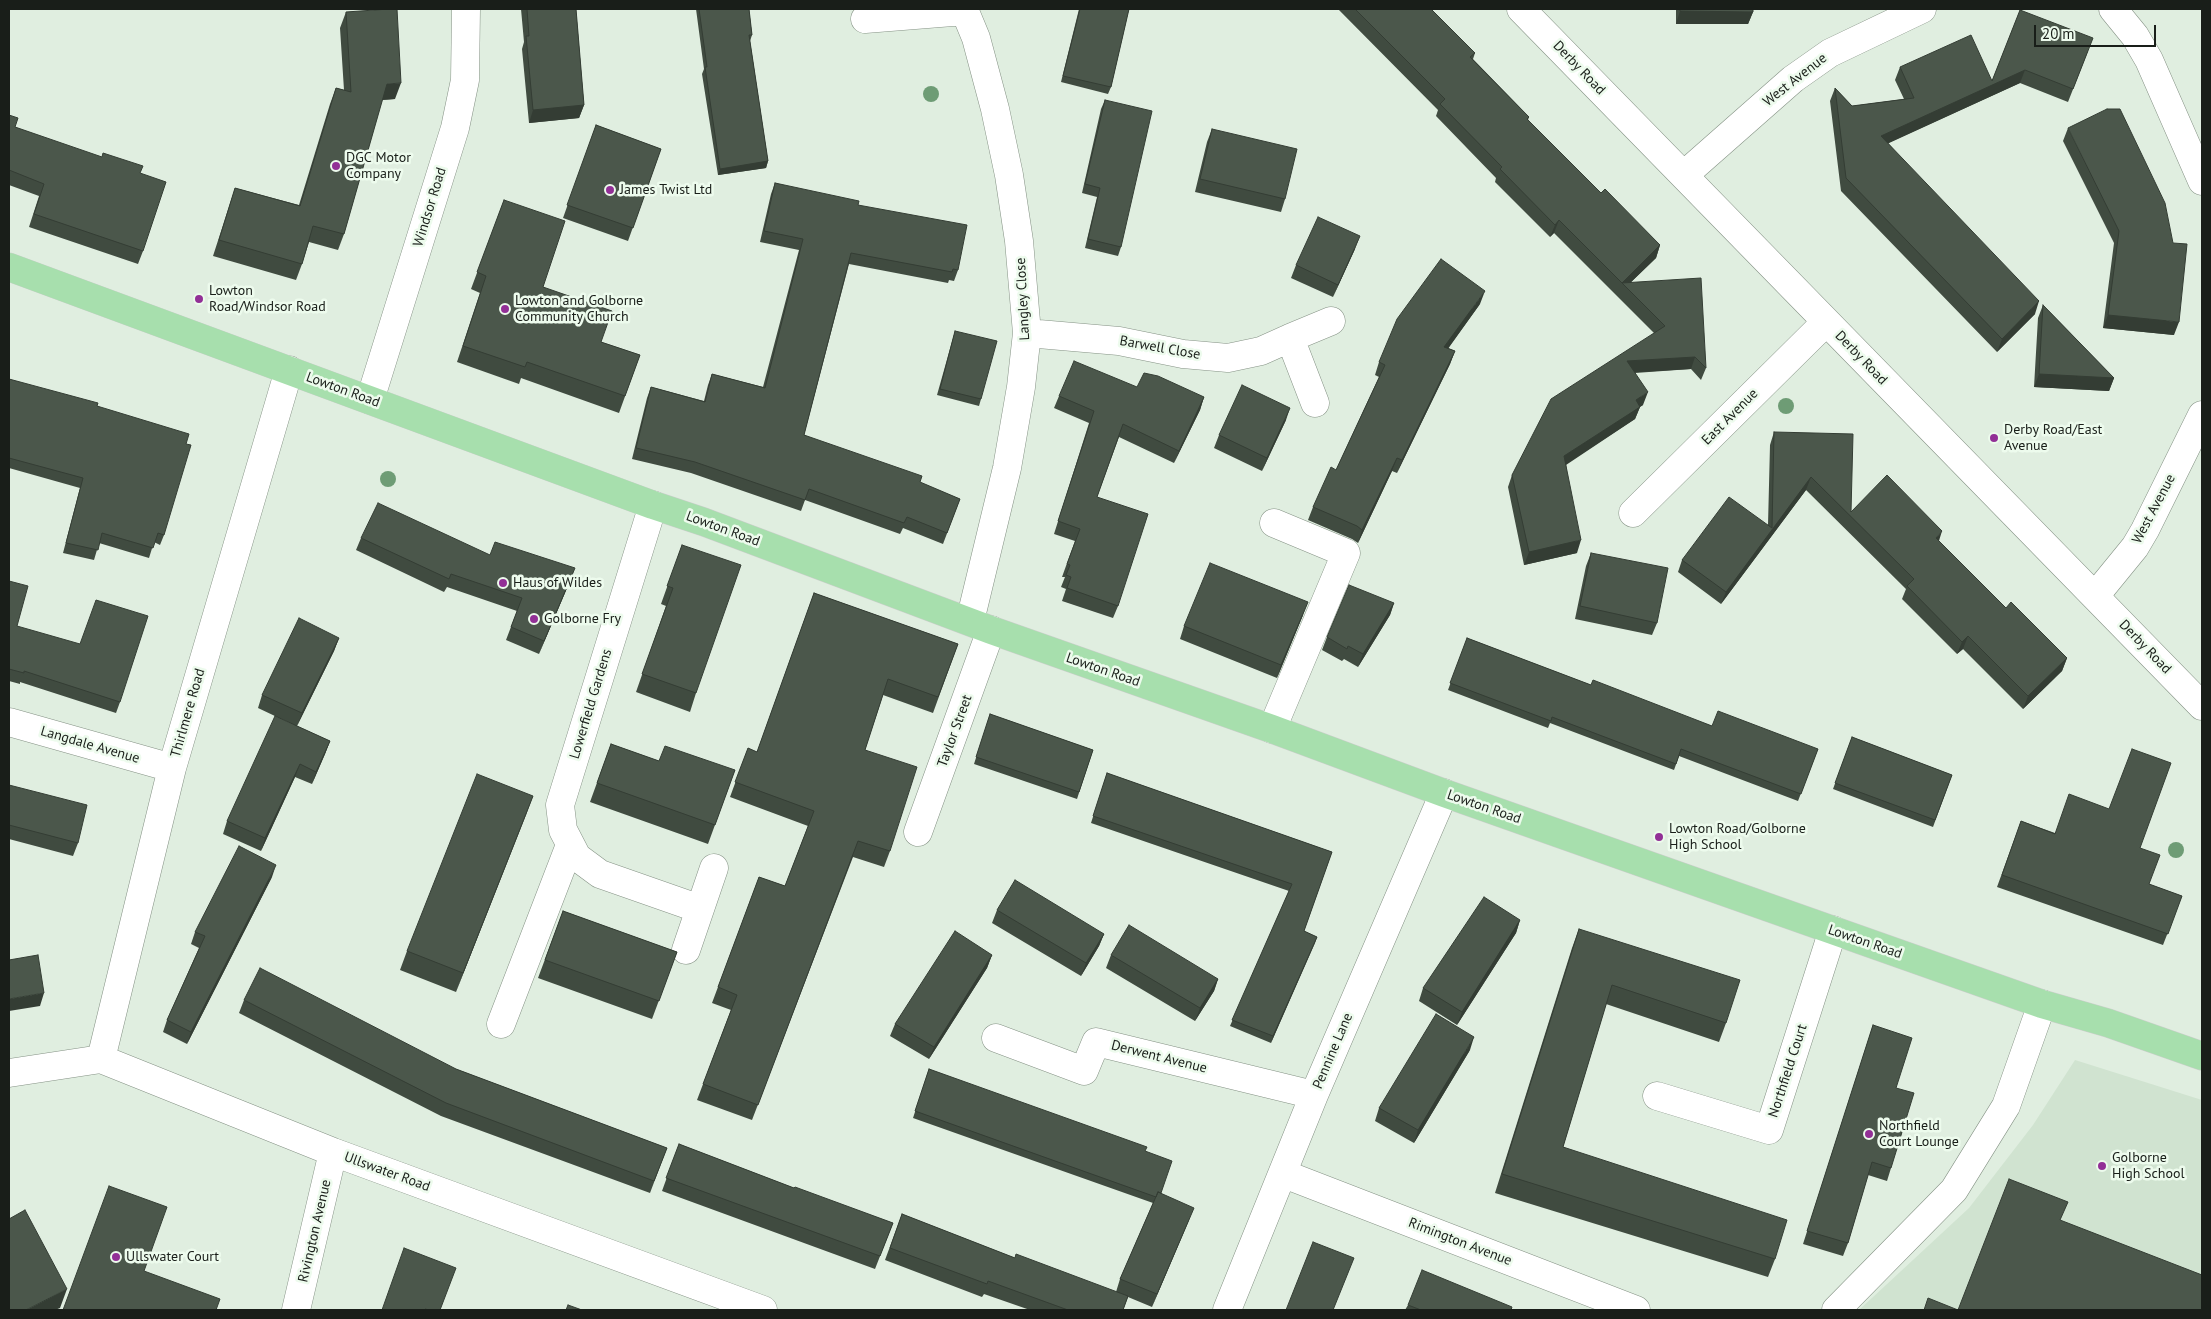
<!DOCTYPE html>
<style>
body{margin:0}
#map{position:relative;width:2211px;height:1319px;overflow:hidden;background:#e0eee0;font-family:"PT Sans",sans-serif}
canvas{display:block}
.frame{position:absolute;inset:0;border:10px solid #191e19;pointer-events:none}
.scale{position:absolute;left:2034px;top:25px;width:122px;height:22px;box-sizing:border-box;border:2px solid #191e19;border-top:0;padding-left:6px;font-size:15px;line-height:18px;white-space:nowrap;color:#191e19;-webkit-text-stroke:4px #edfbed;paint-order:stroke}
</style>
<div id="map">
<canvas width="2211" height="1319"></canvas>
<div class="frame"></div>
<div class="scale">20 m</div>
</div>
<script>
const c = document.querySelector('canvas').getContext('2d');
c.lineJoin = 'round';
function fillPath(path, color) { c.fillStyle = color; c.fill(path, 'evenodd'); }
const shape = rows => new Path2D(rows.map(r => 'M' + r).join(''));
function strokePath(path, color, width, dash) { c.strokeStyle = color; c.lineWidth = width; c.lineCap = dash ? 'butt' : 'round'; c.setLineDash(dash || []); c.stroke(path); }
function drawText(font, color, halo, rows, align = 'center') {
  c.font = font + ' "PT Sans",sans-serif'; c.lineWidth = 5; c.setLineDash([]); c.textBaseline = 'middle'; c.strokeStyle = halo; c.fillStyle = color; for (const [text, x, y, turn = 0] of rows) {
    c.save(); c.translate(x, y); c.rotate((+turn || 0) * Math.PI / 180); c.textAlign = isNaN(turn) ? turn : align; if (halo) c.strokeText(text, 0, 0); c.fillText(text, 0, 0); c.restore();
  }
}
const built = shape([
 [2075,1060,2202,1100,2202,1310,1859,1310,1969,1208,2033,1125]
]);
const minor = shape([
 [964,9,976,38,995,109,1009,175,1019,241,1027,333,1021,387,1007,468,970,621],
 [1521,9,2202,706],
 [2113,9,2135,36,2149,60,2202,181],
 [865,19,965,11],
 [1684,175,1793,79,1830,53,1922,9],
 [1027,333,1119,341,1183,354,1228,358,1261,351,1290,338],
 [370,400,455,128,465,80,466,9],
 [1315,403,1290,338,1331,321],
 [653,505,560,805,563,830,577,857,600,874,700,909],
 [1633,513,1826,322],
 [2095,596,2135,547,2145,530,2202,415],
 [9,722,172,768],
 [1272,729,1346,553,1274,523],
 [918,832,991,630],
 [686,950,714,868],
 [501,1024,570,845],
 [996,1038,1084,1071,1096,1042,1314,1095],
 [101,1059,172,768,289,370],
 [9,1073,101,1059,333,1152,763,1310],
 [1657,1096,1769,1130,1833,930],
 [1284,1174,1636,1310],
 [296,1310,333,1152],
 [1227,1310,1314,1095,1444,793],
 [1836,1310,1954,1190,2006,1106,2042,1004]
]);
const major = shape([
 [9,267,653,505,704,522,991,630,1272,729,1444,793,2042,1004,2108,1023,2202,1056]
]);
const trees = [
 [931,94],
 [1786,406],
 [388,479],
 [2176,850]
];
const wall = shape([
 [521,9,576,9,584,105,579,118,529,123,522,49,524,42],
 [696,9,749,9,752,35,750,41,768,161,766,168,718,175,702,74,704,69],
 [1079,9,1129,9,1111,87,1108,94,1061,82],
 [1338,9,1431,9,1475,53,1473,59,1529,117,1528,120,1601,193,1660,245,1656,258,1631,282,1706,368,1701,380,1691,369,1635,373,1643,405,1640,407,1635,419,1566,464,1577,553,1524,565,1508,487,1512,475,1654,333,1554,233,1550,237,1495,182,1496,178,1436,116,1438,110],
 [1676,9,1753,9,1753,12,1748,24,1676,24],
 [2020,10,2088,51,2068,102,2020,83,1888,143,2035,314,1997,352,1841,191,1830,101,1835,88,1852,106,1904,99,1895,80,1900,67,1992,81],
 [346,12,395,99,382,100,344,234,338,250,309,242,302,264,296,280,213,256,235,188,299,205,330,104,336,88,344,90,340,28],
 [1105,100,1121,247,1118,256,1085,248,1097,197,1082,193,1101,109],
 [9,115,15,127,140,173,143,251,138,264,29,227,39,196,9,185],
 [596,125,661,149,628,241,563,218],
 [2068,128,2174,335,2103,328,2114,243,2063,141],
 [1212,129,1285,199,1281,212,1195,192,1207,142],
 [775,183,858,205,958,270,954,281,949,280,948,283,849,264,804,435,960,499,943,544,903,528,900,534,805,500,801,511,691,473,632,459,647,398,651,387,704,401,708,385,712,374,763,387,799,250,760,242,771,194],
 [504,200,543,287,601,342,640,355,619,413,521,378,519,384,457,362,480,293,471,289],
 [1355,249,1333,297,1291,278,1296,265],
 [1480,304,1448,348,1455,351,1450,364,1397,473,1392,471,1358,543,1352,539,1308,520,1313,507,1336,470,1379,377,1375,375,1379,362],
 [2043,305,2114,378,2109,391,2034,387,2038,318],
 [955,331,981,399,979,406,937,395],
 [9,379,97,406,186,444,164,535,160,545,154,542,149,558,99,543,94,560,63,553,80,488,9,468],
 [1137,387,1204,397,1200,410,1174,463,1119,437,1097,497,1118,606,1113,618,1062,601,1066,589,1061,587,1065,577,1062,577,1075,541,1054,534,1089,423,1054,408,1059,396],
 [1286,420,1262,471,1214,448,1219,435],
 [1774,432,1851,512,1939,541,2006,608,2067,658,2062,671,2023,709,1963,649,1957,654,1902,599,1906,589,1806,490,1721,604,1678,572,1682,560,1768,525,1770,445],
 [361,538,490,555,570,581,539,654,506,640,517,611,447,587,444,592,356,550],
 [682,545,696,693,690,712,636,692,666,606,661,604],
 [1591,553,1657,623,1652,635,1575,619,1586,566],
 [9,581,17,626,120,702,116,713,20,682,20,684,9,681],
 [814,593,958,644,933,713,883,695,865,750,890,851,884,867,853,857,752,1120,697,1100,731,1010,712,1003,759,877,785,886,808,826,730,797,748,748,757,752],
 [1394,603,1390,615,1358,667,1344,659,1342,661,1322,650,1327,637],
 [1303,615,1277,678,1180,639,1184,626],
 [339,638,334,651,297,726,330,741,325,754,312,784,295,777,261,851,223,834,227,821,294,725,258,708,262,695],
 [1467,638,1591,685,1712,726,1818,749,1798,801,1679,756,1674,770,1550,723,1548,728,1448,690],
 [990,714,1093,750,1077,799,974,764],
 [1852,737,1952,775,1933,827,1833,789],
 [611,744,659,761,735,770,708,844,590,802],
 [1107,773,1332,852,1304,931,1317,937,1271,1043,1230,1026,1289,891,1091,823],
 [9,785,78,843,73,856,9,839],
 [533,796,456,992,400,970,407,951],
 [2021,821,2055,833,2140,848,2149,884,2182,896,2163,945,1997,887],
 [272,877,187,1044,163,1032,167,1020,199,948,191,944,195,932],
 [997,910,1104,934,1099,946,1081,976,992,923],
 [563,911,677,952,652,1019,538,978],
 [1520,920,1516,933,1457,1025,1419,1001,1423,988],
 [1579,929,1726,1023,1719,1042,1606,1004,1563,1147,1775,1259,1768,1277,1495,1193,1572,948],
 [992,955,987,968,929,1059,890,1036,895,1024],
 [1111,955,1218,979,1214,991,1195,1021,1106,968],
 [244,1000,456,1069,667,1148,650,1193,441,1116,239,1013],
 [1873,1025,1896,1088,1891,1168,1887,1181,1868,1175,1848,1243,1843,1256,1803,1244],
 [1470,1050,1414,1143,1375,1121,1379,1108],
 [929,1069,1145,1151,1161,1193,1189,1220,1152,1307,1128,1297,1123,1310,1030,1310,984,1294,982,1297,885,1260,902,1214,1015,1258,1116,1292,1120,1279,1153,1203,913,1118],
 [679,1144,794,1188,893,1223,875,1269,662,1191],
 [1408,1305,1511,1310,1512,1310,1405,1310]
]);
const shadedWall = shape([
 [1680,11,1753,12,1748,24,1676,24],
 [2025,70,2020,83,1876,149,1881,136],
 [401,83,395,99,381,100,387,84],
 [584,105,579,118,529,123,533,110],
 [768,161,766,168,718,175,720,169],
 [1559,220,1554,233,1550,237,1555,225],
 [1360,236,1355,249,1333,297,1338,285],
 [1660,245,1656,258,1626,287,1622,283],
 [1485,291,1480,304,1440,360,1444,347],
 [2039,301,2035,314,1997,352,2002,339],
 [2108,315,2179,322,2174,335,2103,328],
 [1455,351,1450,364,1397,473,1402,460],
 [1695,357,1691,369,1623,373,1627,361],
 [2039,374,2114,378,2109,391,2034,387],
 [1648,392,1643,405,1631,412,1636,400],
 [1204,397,1200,410,1174,463,1179,451],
 [1640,407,1635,419,1560,469,1564,456],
 [1290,408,1286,420,1262,471,1267,458],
 [1397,458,1392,471,1358,543,1362,530],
 [1811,477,1806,490,1721,604,1726,592],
 [1942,531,1938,544,1936,538],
 [1581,540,1577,553,1524,565,1529,552],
 [575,568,570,581,539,654,544,641],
 [1308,602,1303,615,1277,678,1281,665],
 [1394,603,1390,615,1358,667,1363,654],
 [1968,636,1963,649,1957,654,1962,642],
 [339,638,334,651,297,726,302,713],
 [2067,658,2062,671,2023,709,2028,696],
 [330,741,325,754,312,784,316,772],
 [300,764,295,777,261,851,265,838],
 [533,796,526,815,456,992,463,973],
 [276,865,272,877,187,1044,191,1032],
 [1520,920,1516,933,1457,1025,1462,1012],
 [1104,934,1099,946,1081,976,1086,963],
 [1317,937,1315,943,1271,1043,1273,1036],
 [992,955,987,968,929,1059,934,1047],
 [1218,979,1214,991,1195,1021,1200,1008],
 [44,993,40,1006,9,1011,9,999],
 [1474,1037,1470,1050,1414,1143,1418,1130],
 [1194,1208,1189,1220,1152,1307,1157,1294],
 [67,1289,60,1308,55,1310,26,1310]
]);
const building = shape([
 [389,9,397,9,401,83,387,84,344,234,313,226,302,264,219,240,235,188,300,206,336,88,351,92,346,12,389,9],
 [527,9,576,9,584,105,533,110,526,36,529,36,527,9],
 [699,9,749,9,752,35,749,35,768,161,720,169,705,67,707,67,699,9],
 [1080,9,1129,9,1111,87,1063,76,1080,9],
 [1355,9,1431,9,1475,53,1470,57,1529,117,1527,119,1601,193,1605,189,1660,245,1622,283,1701,278,1706,368,1695,357,1627,361,1648,392,1636,400,1640,407,1564,456,1581,540,1529,552,1512,475,1551,399,1665,326,1559,220,1555,225,1500,169,1502,167,1440,104,1445,99,1355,9],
 [1680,9,1753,9,1753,12,1680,11,1680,9],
 [2020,10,2093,38,2073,89,2025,70,1881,136,2039,301,2002,339,1846,178,1835,88,1852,106,1914,98,1900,67,1971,35,1992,81,2020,10],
 [1105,100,1152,111,1121,247,1088,239,1100,188,1085,184,1105,100],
 [2107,109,2120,109,2165,203,2173,243,2187,244,2179,322,2108,315,2119,231,2068,128,2107,109],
 [9,115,18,118,15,127,102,157,103,153,143,166,140,173,166,182,143,251,34,214,44,184,9,170,9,115],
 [596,125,661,149,633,228,567,205,596,125],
 [1212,129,1297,149,1285,199,1200,179,1212,129],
 [775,183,859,201,858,205,967,225,958,270,953,269,952,272,851,253,804,435,922,476,920,482,960,499,947,533,907,517,904,523,809,489,805,500,695,462,636,448,651,387,705,402,712,374,765,388,803,239,764,231,775,183],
 [504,200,565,221,543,287,612,311,601,342,640,355,625,396,527,362,525,367,463,346,486,276,477,272,504,200],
 [1318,217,1360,236,1338,285,1296,265,1318,217],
 [1441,259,1485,291,1444,347,1455,351,1402,460,1397,458,1362,530,1357,526,1313,507,1331,467,1336,470,1385,365,1379,362,1397,319,1441,259],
 [2043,305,2114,378,2039,374,2043,305],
 [955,331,997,341,981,399,940,389,955,331],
 [1074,361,1137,387,1144,373,1158,376,1204,397,1179,451,1123,424,1097,497,1148,514,1118,606,1067,588,1071,577,1066,575,1070,565,1067,564,1080,529,1058,521,1094,411,1059,396,1074,361],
 [9,379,98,403,97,406,189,434,186,444,191,445,164,535,158,533,153,548,102,533,98,550,66,543,83,478,9,458,9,379],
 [1242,385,1290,408,1267,458,1219,435,1242,385],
 [1774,432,1853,434,1851,512,1887,475,1942,531,1936,538,2006,608,2011,602,2067,658,2028,696,1968,636,1962,642,1907,586,1914,579,1811,477,1726,592,1682,560,1729,497,1772,528,1774,432],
 [378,503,490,555,495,542,575,568,544,641,511,627,522,598,451,574,449,579,361,538,378,503],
 [682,545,741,565,696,693,642,674,673,588,667,586,682,545],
 [1591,553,1668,568,1657,623,1580,606,1591,553],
 [1210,563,1308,602,1281,665,1184,626,1210,563],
 [9,581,28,586,17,626,80,644,96,600,148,616,120,702,24,671,24,673,9,669,9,581],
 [1349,585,1394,603,1363,654,1348,646,1347,649,1327,637,1349,585],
 [814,593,958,644,938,697,888,679,865,750,917,767,890,851,858,841,758,1105,703,1084,737,995,718,987,759,877,785,886,814,811,735,782,748,748,757,752,814,593],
 [299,618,339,638,302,713,262,695,299,618],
 [1467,638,1591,685,1593,680,1712,726,1718,711,1818,749,1801,794,1681,749,1676,764,1552,717,1551,721,1450,683,1467,638],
 [990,714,1093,750,1079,792,976,757,990,714],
 [275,716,330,741,316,772,300,764,265,838,227,821,275,716],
 [1852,737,1952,775,1935,820,1835,783,1852,737],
 [611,744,659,761,665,746,735,770,715,825,597,783,611,744],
 [2132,749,2171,763,2140,848,2160,855,2149,884,2182,896,2168,934,2002,875,2021,821,2055,834,2069,794,2109,809,2132,749],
 [1107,773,1332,852,1304,931,1317,937,1273,1036,1232,1020,1292,884,1093,816,1107,773],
 [477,774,533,796,463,973,407,951,477,774],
 [9,785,87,805,78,843,9,825,9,785],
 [239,846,276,865,191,1032,167,1020,205,936,195,932,239,846],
 [1015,880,1104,934,1086,963,997,910,1015,880],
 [1484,897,1520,920,1462,1012,1423,988,1484,897],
 [563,911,677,952,659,1001,545,960,563,911],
 [1129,925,1218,979,1200,1008,1111,955,1129,925],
 [1579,929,1740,980,1726,1023,1612,985,1563,1147,1787,1220,1775,1259,1502,1174,1579,929],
 [955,931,992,955,934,1047,895,1024,955,931],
 [38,955,44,993,9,999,9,960,38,955],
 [260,968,456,1069,667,1148,654,1181,446,1103,244,1000,260,968],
 [1436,1014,1474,1037,1418,1130,1379,1108,1436,1014],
 [1873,1025,1912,1038,1896,1088,1914,1093,1891,1168,1872,1162,1848,1243,1807,1231,1873,1025],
 [929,1069,1147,1147,1145,1151,1172,1161,1161,1193,1158,1192,1156,1197,915,1111,929,1069],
 [679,1144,794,1188,795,1187,893,1223,880,1256,666,1178,679,1144],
 [2009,1179,2068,1202,2060,1220,2202,1275,2202,1310,1924,1310,1928,1298,1958,1310,2009,1179],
 [109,1186,167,1207,144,1271,220,1299,216,1310,63,1310,109,1186],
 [1158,1192,1194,1208,1157,1294,1120,1279,1158,1192],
 [25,1210,67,1289,26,1310,9,1310,9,1219,25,1210],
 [902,1214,1015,1258,1016,1254,1128,1296,1123,1310,1068,1310,988,1281,987,1284,890,1248,902,1214],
 [1313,1242,1354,1258,1333,1310,1286,1310,1313,1242],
 [404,1248,456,1268,440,1310,429,1310,425,1309,425,1310,382,1310,404,1248],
 [1422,1270,1512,1307,1511,1310,1512,1310,1421,1310,1408,1305,1422,1270],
 [568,1305,582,1310,566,1310,568,1305]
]);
const markers = [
 [336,166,5,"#922f96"],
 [610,190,5,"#922f96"],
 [199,299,5,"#922f96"],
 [505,309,5,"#922f96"],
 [1994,438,5,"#922f96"],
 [503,583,5,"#922f96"],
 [534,619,5,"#922f96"],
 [1659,837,5,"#922f96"],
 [1869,1134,5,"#922f96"],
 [2102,1166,5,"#922f96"],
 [116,1257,5,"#922f96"]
];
const streetNames = [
 ["Derby Road",1579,68,46],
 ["West Avenue",1795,80,-38],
 ["Windsor Road",430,207,-73],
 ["Langley Close",1023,299,-93],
 ["Barwell Close",1160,348,10],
 ["Derby Road",1861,358,46],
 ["Lowton Road",343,390,20],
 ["East Avenue",1730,417,-45],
 ["West Avenue",2154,509,-62],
 ["Lowton Road",723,529,20],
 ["Derby Road",2145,647,46],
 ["Lowton Road",1103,670,19],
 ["Lowerfield Gardens",591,704,-73],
 ["Thirlmere Road",188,713,-74],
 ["Taylor Street",955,731,-70],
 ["Langdale Avenue",90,745,16],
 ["Lowton Road",1484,807,19],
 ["Lowton Road",1865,942,19],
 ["Pennine Lane",1333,1051,-67],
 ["Derwent Avenue",1159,1057,14],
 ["Northfield Court",1788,1071,-72],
 ["Ullswater Road",387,1172,20],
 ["Rivington Avenue",315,1231,-77],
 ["Rimington Avenue",1460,1242,21]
];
const poiNames = [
 ["DGC Motor",346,158],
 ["Company",346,174],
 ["James Twist Ltd",620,190],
 ["Lowton",209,291],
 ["Road/Windsor Road",209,307],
 ["Lowton and Golborne",515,301],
 ["Community Church",515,317],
 ["Derby Road/East",2004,430],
 ["Avenue",2004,446],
 ["Haus of Wildes",513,583],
 ["Golborne Fry",544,619],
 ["Lowton Road/Golborne",1669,829],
 ["High School",1669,845],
 ["Northfield",1879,1126],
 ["Court Lounge",1879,1142],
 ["Golborne",2112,1158],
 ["High School",2112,1174],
 ["Ullswater Court",126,1257]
];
fillPath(built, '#d0e3d0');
strokePath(minor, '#859285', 29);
strokePath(major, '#cccecc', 29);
strokePath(minor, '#fff', 28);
strokePath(major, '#a7dfad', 28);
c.fillStyle = '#6e9c75';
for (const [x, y] of trees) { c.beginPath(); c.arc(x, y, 8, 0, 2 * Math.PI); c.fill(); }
fillPath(wall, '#404b40');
fillPath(shadedWall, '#343d34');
fillPath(building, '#4b574b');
strokePath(building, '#343d34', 1);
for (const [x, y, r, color] of markers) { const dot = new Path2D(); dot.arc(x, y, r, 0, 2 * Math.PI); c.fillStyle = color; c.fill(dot); strokePath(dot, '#edfbed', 2); }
drawText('14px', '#191e19', '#edfbed', streetNames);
drawText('14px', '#191e19', '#edfbed', poiNames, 'left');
</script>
